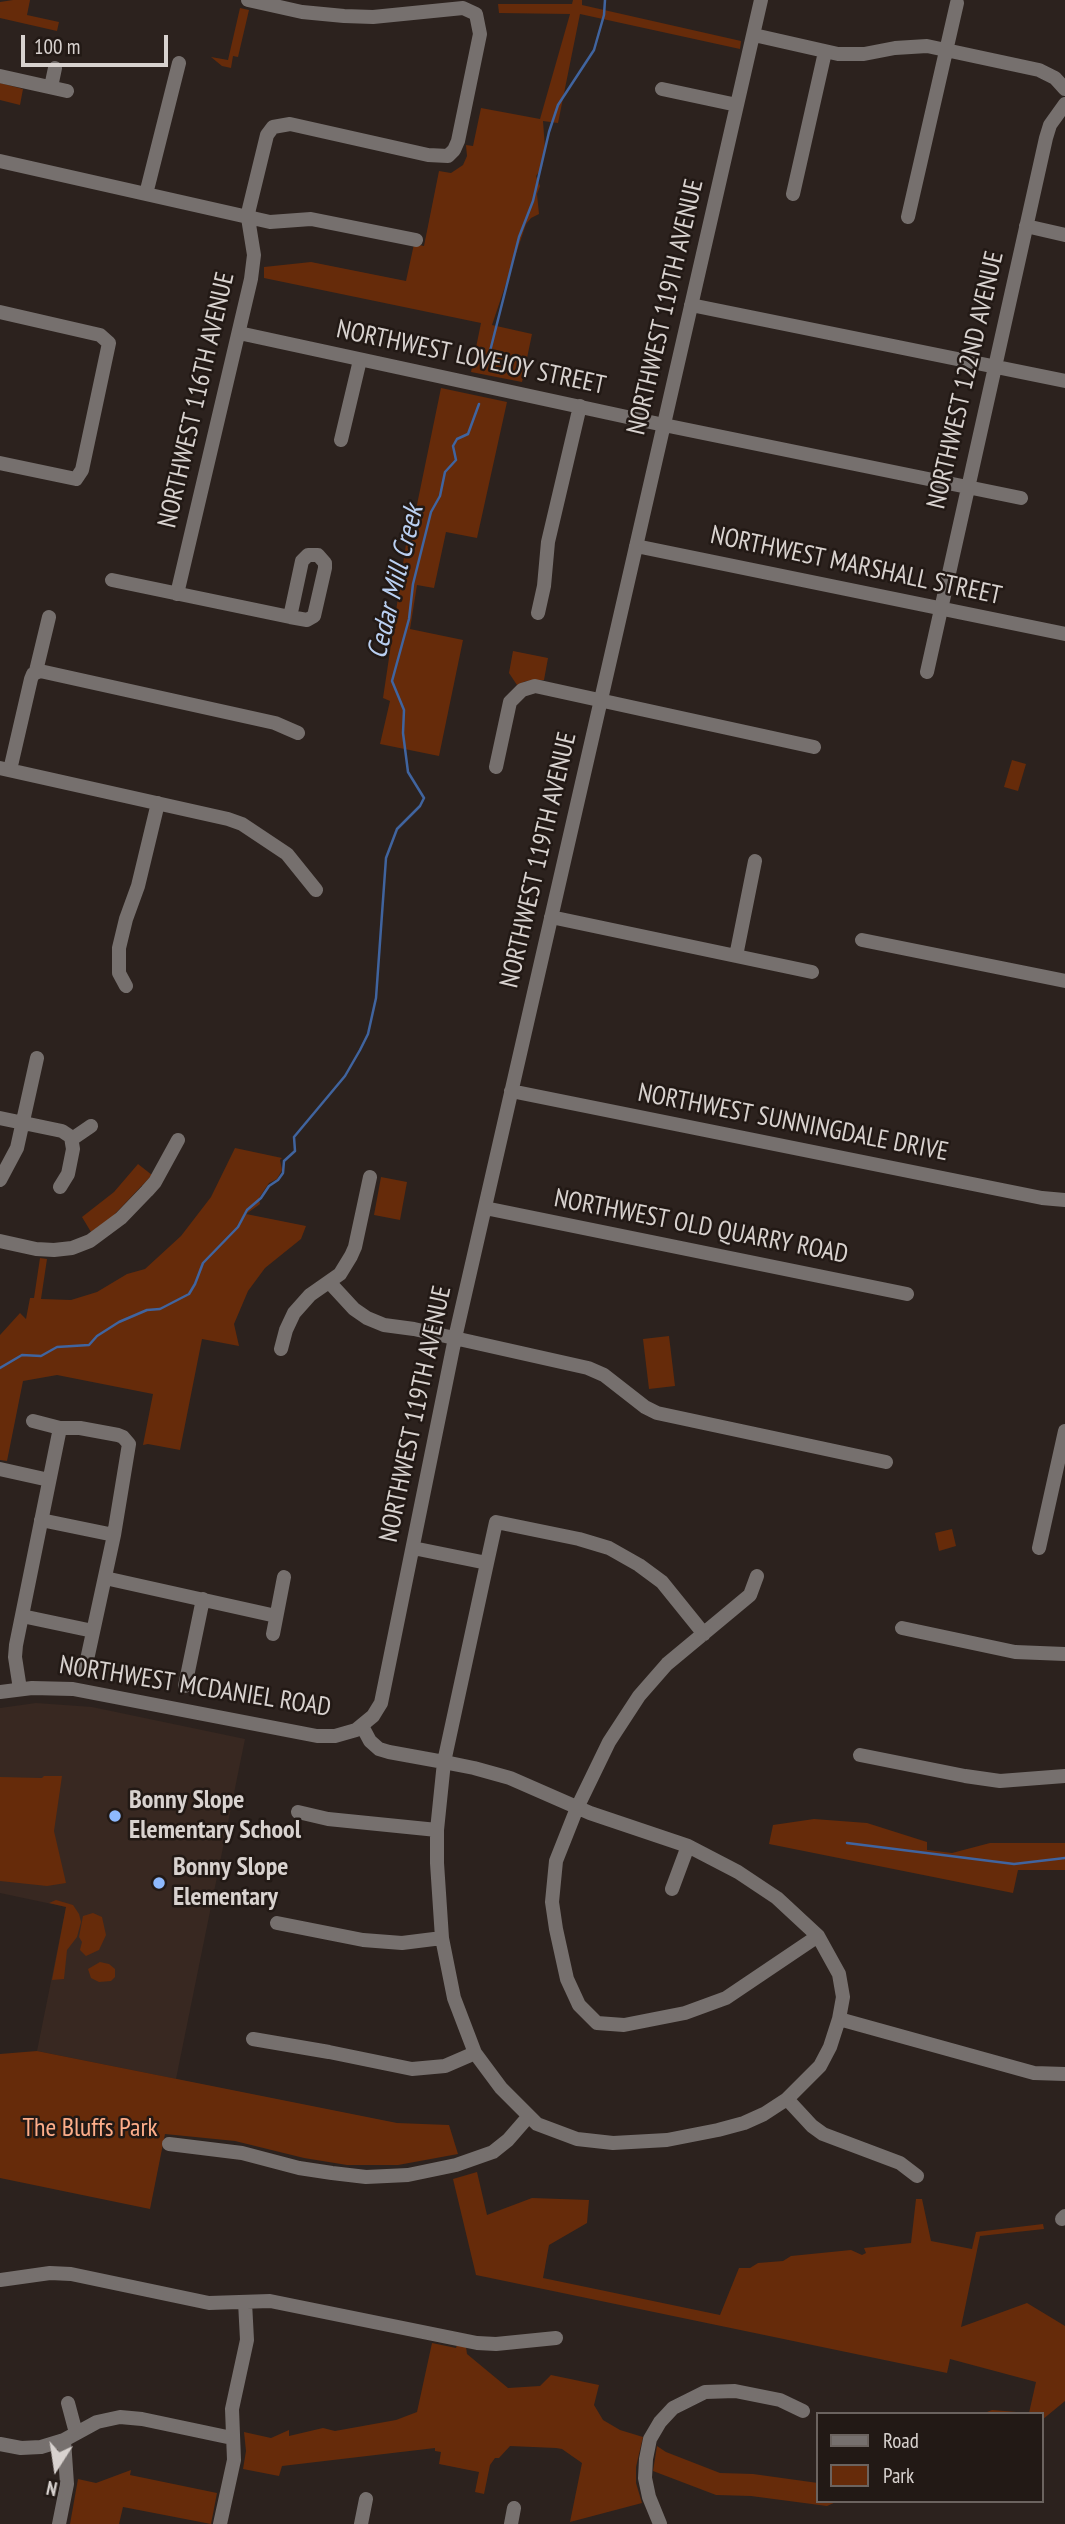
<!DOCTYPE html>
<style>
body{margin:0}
#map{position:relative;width:1065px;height:2524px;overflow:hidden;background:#2c221e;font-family:"PT Sans Narrow",sans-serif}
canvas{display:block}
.legend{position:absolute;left:816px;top:2412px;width:228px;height:91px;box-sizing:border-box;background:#221915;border:2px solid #6b635f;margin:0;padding:9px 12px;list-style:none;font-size:21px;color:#d8d2cf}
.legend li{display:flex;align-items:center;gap:14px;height:35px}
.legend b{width:35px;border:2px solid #6b635f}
.north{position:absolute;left:21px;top:2433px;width:70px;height:70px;-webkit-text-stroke:5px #221915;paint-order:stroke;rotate:192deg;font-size:19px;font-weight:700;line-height:28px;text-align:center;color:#d8d2cf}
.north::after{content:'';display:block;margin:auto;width:24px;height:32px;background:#d8d2cf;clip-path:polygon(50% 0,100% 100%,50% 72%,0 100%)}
.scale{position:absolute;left:21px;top:35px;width:147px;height:32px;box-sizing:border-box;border:4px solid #d8d2cf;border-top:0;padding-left:9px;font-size:21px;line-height:24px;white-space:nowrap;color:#d8d2cf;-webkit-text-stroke:5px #221915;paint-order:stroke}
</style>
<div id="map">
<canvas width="1065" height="2524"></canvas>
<ul class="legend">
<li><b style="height:9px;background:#76706e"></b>Road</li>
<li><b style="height:19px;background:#662b0a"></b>Park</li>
</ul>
<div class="north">N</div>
<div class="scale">100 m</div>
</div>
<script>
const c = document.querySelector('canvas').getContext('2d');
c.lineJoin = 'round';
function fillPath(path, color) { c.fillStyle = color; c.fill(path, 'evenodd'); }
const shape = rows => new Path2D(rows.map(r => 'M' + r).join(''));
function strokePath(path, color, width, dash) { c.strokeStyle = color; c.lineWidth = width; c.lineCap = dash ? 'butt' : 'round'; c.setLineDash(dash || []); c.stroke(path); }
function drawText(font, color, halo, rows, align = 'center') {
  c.font = font + ' "PT Sans Narrow",sans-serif'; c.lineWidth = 5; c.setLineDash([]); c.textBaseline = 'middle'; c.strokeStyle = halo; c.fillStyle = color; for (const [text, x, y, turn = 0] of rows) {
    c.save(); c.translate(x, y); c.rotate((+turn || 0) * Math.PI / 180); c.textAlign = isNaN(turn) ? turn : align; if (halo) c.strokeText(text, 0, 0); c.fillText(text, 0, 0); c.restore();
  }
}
const built = shape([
 [36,1703,92,1707,245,1739,176,2079,37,2051,66,1907,0,1893,0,1708]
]);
const green = shape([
 [13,0,30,0,27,15,59,22,57,31,0,18,0,2],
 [573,0,582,0,582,5,741,41,740,49,580,14,558,123,543,121,545,148,542,168,536,176,540,186,537,194,539,214,531,218,526,224,492,325,532,334,522,382,471,372,481,323,264,278,264,267,311,262,406,281,414,244,424,246,439,171,451,173,463,165,467,156,466,145,473,146,481,108,540,119,570,14,499,13,498,4,572,4],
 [240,8,249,10,238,57,233,56,231,68,222,66,211,57,228,60],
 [0,83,23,89,20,105,0,100],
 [441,388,507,402,477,538,446,532,434,588,417,585,410,629,463,640,439,756,380,744,390,701,383,698,409,524,413,524],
 [513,651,548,658,544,680,526,681,517,685,509,673],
 [1012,760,1026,764,1018,791,1004,787],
 [235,1148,282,1158,280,1160,282,1170,277,1179,269,1183,259,1198,260,1204,246,1214,306,1226,301,1239,265,1268,248,1291,234,1324,239,1346,202,1339,180,1450,148,1444,143,1445,153,1394,57,1375,23,1381,7,1461,0,1460,0,1335,20,1313,26,1319,30,1298,34,1298,40,1258,47,1259,41,1299,71,1300,97,1292,127,1274,145,1269,181,1236,211,1197],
 [138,1164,152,1175,111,1218,91,1232,82,1217,114,1192],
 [381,1177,407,1182,400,1220,374,1215],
 [669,1336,675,1386,649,1389,643,1339],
 [952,1529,956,1546,939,1551,935,1533],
 [44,1776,62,1776,54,1831,66,1883,47,1886,0,1881,0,1777,42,1778],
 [814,1819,867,1823,927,1842,927,1850,952,1853,990,1843,1065,1843,1065,1870,1018,1870,1013,1893,769,1844,773,1825],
 [56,1900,73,1905,79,1914,81,1922,77,1937,67,1950,64,1979,52,1980,66,1907,49,1903],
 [93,1913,102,1917,106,1935,99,1950,86,1956,80,1950,82,1942,79,1937,83,1916],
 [100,1962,109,1964,115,1969,115,1977,111,1981,99,1982,91,1978,88,1969],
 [37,2051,397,2123,449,2125,458,2154,398,2165,347,2165,304,2158,235,2141,165,2134,150,2209,0,2178,0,2054],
 [477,2172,487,2215,532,2198,589,2200,587,2223,549,2245,543,2278,720,2315,739,2268,750,2268,758,2263,783,2261,791,2256,851,2250,862,2255,866,2253,864,2248,911,2243,916,2199,922,2199,931,2241,972,2249,976,2232,1043,2224,1044,2229,980,2236,961,2327,1027,2303,1065,2326,1065,2401,1042,2420,1042,2414,982,2414,992,2410,1029,2413,1036,2382,950,2359,947,2373,476,2275,453,2179],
 [432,2343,456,2348,457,2345,466,2347,467,2354,508,2388,540,2386,551,2375,599,2385,594,2405,603,2420,620,2430,643,2437,636,2467,636,2483,642,2503,570,2522,582,2463,562,2449,556,2448,510,2446,499,2458,495,2458,490,2465,484,2494,475,2492,479,2472,439,2464,441,2452,435,2451,435,2448,282,2466,279,2476,243,2469,246,2451,244,2432,271,2438,289,2430,289,2436,323,2428,335,2431,396,2420,417,2412],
 [657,2446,666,2452,720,2473,753,2474,818,2483,818,2501,838,2501,827,2506,751,2496,716,2495,653,2471],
 [131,2470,130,2475,217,2493,211,2524,123,2507,119,2524,70,2524,78,2479,96,2483]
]);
const stream = shape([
 [487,363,519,237,533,201,549,132,558,105,594,50,604,15,605,0],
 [0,1368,22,1355,41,1356,57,1347,89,1345,97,1336,119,1322,147,1310,160,1309,189,1294,195,1284,203,1263,238,1227,247,1210,261,1198,269,1186,278,1180,283,1173,284,1161,295,1151,294,1137,345,1076,360,1050,368,1034,376,998,386,858,397,829,420,806,424,798,408,772,403,733,404,710,392,681,409,619,413,584,431,512,440,496,445,472,456,460,453,446,457,439,468,434,479,404],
 [847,1843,1014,1864,1065,1858]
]);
const minor = shape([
 [754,35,838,54,864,54,895,48,927,46,1039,70,1055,78,1065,89],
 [0,76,67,91],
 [51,87,55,68],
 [662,89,737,105],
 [0,161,270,222,311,219,416,240],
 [146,194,179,63],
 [793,194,825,52],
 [908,217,957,3],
 [1026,226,1065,235],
 [691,305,1065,381],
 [0,312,100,335,109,343,82,470,76,479,0,463],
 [239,333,664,425,1021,498],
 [341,440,360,360],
 [636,546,1065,634],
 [112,580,290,617,307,620,314,616,325,568,325,563,318,555,308,555,302,561,290,617],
 [177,594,251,279,254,255,248,218,249,209,267,135,273,127,290,124,428,155,448,156,454,150,458,141,480,34,476,14,463,8,373,17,344,16,302,12,248,0],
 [538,613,544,586,548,542,580,406],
 [36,671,49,617],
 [927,672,1046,138,1050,125,1065,104],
 [496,767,510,702,522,690,535,686,814,747],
 [0,768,228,819,242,824,287,854,316,890],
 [10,770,31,679,33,674,40,671,275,723,298,733],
 [551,917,812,972],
 [862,940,1065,981],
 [736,956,755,861],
 [126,986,119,973,119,948,126,919,138,886,158,803],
 [511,1091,1042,1198,1065,1200],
 [0,1118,62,1131,71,1137,73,1149,68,1174,60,1187],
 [72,1139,91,1126],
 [0,1180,17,1148,37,1058],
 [485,1208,907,1294],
 [0,1241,36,1249,54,1250,72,1248,90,1241,121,1218,147,1191,155,1182,178,1140],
 [330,1283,354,1309,367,1318,384,1325,414,1329,588,1368,604,1375,645,1407,657,1413,886,1462],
 [281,1349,286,1330,294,1313,310,1295,340,1274,351,1256,355,1247,370,1177],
 [33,1421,60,1428,80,1428,118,1435,123,1437,129,1444,114,1535,85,1669],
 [0,1469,49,1480],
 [41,1520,114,1535],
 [413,1548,487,1563,496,1522,579,1539,609,1548,639,1565,662,1582,704,1634],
 [1039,1548,1065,1431],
 [757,1576,750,1595,667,1664,639,1696,609,1742,577,1808,556,1861,552,1902,556,1929,567,1979,579,2005,597,2023,624,2025,685,2013,726,1998,818,1936],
 [105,1578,276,1616],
 [22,1616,93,1631],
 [902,1628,1015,1652,1065,1654],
 [273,1634,284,1577],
 [185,1686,203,1599],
 [20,1689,15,1657,16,1645,60,1428],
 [0,1692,32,1688,73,1689,317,1736,335,1736,356,1730,373,1716,381,1703,455,1338,761,0],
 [362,1726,370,1741,379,1749,389,1752,444,1762,474,1768,510,1778,590,1813,688,1846,738,1872,777,1898,818,1936,839,1974,843,1997,839,2019,830,2047,820,2066,787,2099,764,2114,744,2123,718,2130,667,2140,613,2143,577,2139,537,2124,501,2088,475,2053,454,1998,442,1938,437,1863,437,1830,444,1762,487,1563],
 [860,1755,965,1776,1000,1781,1065,1776],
 [298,1812,328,1819,437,1830],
 [672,1889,688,1846],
 [277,1923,363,1940,402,1943,442,1938],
 [839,2019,1034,2073,1065,2074],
 [253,2039,329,2052,412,2069,445,2066,475,2053],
 [787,2099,812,2126,823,2134,900,2163,917,2176],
 [169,2144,242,2153,299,2168,332,2173,366,2177,408,2175,456,2165,493,2152,508,2140,528,2117],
 [1062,2219,1065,2216],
 [0,2280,50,2273,71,2274,209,2303,270,2301,477,2343,496,2344,556,2338],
 [68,2403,76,2433],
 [0,2444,21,2448,41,2447,64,2440,97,2422,120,2417,142,2419,232,2438],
 [59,2524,67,2484,64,2440],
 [220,2524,234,2460,232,2409,247,2340,245,2302],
 [361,2524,366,2499],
 [511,2524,514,2508],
 [660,2524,649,2497,645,2478,646,2459,650,2439,660,2422,673,2408,705,2392,735,2391,780,2400,803,2411]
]);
const markers = [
 [115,1816,7,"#8eb9fd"],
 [159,1883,7,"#8eb9fd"]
];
const streetNames = [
 ["NORTHWEST 119TH AVENUE",666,307,-77],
 ["NORTHWEST LOVEJOY STREET",471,358,12],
 ["NORTHWEST 122ND AVENUE",966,380,-77],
 ["NORTHWEST 116TH AVENUE",197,400,-77],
 ["NORTHWEST MARSHALL STREET",856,566,12],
 ["NORTHWEST 119TH AVENUE",539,860,-77],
 ["NORTHWEST SUNNINGDALE DRIVE",793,1123,11],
 ["NORTHWEST OLD QUARRY ROAD",701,1227,11],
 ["NORTHWEST 119TH AVENUE",416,1414,-78],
 ["NORTHWEST MCDANIEL ROAD",195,1687,9]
];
const poiNames = [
 ["Bonny Slope",129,1801],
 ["Elementary School",129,1831],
 ["Bonny Slope",173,1868],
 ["Elementary",173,1898]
];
const parkNames = [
 ["The Bluffs Park",90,2129]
];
const waterNames = [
 ["Cedar Mill Creek",396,582,-76]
];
fillPath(built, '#382821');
fillPath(green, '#662b0a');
strokePath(stream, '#40649f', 2.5);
strokePath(minor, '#76706e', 14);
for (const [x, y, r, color] of markers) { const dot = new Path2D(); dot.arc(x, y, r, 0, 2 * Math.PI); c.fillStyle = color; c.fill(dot); strokePath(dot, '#221915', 2.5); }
drawText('26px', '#d8d2cf', '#221915', streetNames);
drawText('bold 26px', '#d8d2cf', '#221915', poiNames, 'left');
drawText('26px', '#feae8a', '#221915', parkNames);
drawText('italic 28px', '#bad0f2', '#221915', waterNames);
</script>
